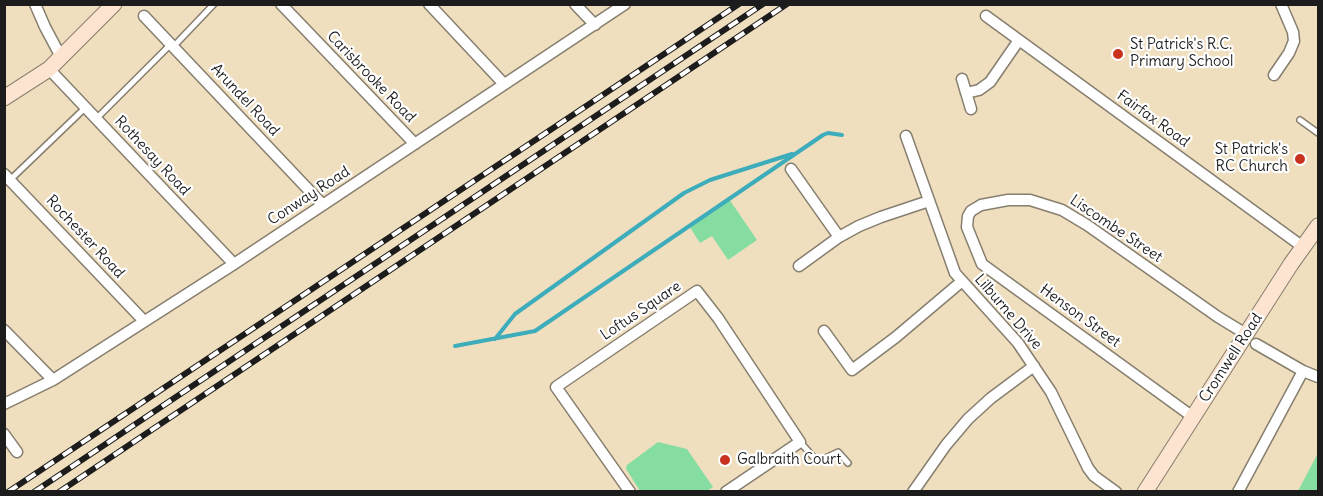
<!DOCTYPE html>
<style>
body{margin:0}
#map{position:relative;width:1323px;height:496px;overflow:hidden;background:#f0dfbf;font-family:Delius,sans-serif}
canvas{display:block}
.frame{position:absolute;inset:0;border:6px solid #1c1c1c;pointer-events:none}
</style>
<div id="map">
<canvas width="1323" height="496"></canvas>
<div class="frame"></div>
</div>
<script>
const c = document.querySelector('canvas').getContext('2d');
c.lineJoin = 'round';
function fillPath(path, color) { c.fillStyle = color; c.fill(path, 'evenodd'); }
const shape = rows => new Path2D(rows.map(r => 'M' + r).join(''));
function strokePath(path, color, width, dash) { c.strokeStyle = color; c.lineWidth = width; c.lineCap = dash ? 'butt' : 'round'; c.setLineDash(dash || []); c.stroke(path); }
function drawText(font, color, halo, rows, align = 'center') {
  c.font = font + ' Delius,sans-serif'; c.lineWidth = 4.5; c.setLineDash([]); c.textBaseline = 'middle'; c.strokeStyle = halo; c.fillStyle = color; for (const [text, x, y, turn = 0] of rows) {
    c.save(); c.translate(x, y); c.rotate((+turn || 0) * Math.PI / 180); c.textAlign = isNaN(turn) ? turn : align; if (halo) c.strokeText(text, 0, 0); c.fillText(text, 0, 0); c.restore();
  }
}
const green = shape([
 [729,199,757,240,728,260,712,236,700,243,689,226],
 [658,442,687,449,713,487,707,491,640,491,626,469,627,465],
 [1318,453,1318,491,1298,491]
]);
const stream = shape([
 [495,339,515,314,684,193,710,180,792,154],
 [455,346,535,331,823,135,828,133,842,135]
]);
const lane = shape([
 [173,47,214,4],
 [96,119,171,44],
 [1300,120,1318,133],
 [10,180,85,108],
 [800,442,816,460,819,461,838,452,848,463]
]);
const street = shape([
 [35,4,45,27,61,57],
 [281,4,415,144],
 [429,4,504,84],
 [575,4,595,25],
 [144,16,323,205],
 [986,16,1303,247],
 [49,69,234,264],
 [1274,75,1289,53,1294,41,1293,32,1281,4],
 [962,79,971,109],
 [966,93,979,90,990,82,1019,40],
 [906,136,955,273,1018,343,1051,392,1088,468,1094,476,1116,492],
 [791,169,839,237],
 [4,174,144,321],
 [799,266,839,237,859,226,881,217,929,201],
 [4,330,53,380],
 [824,331,852,370,896,337,961,282],
 [1303,371,1318,377],
 [4,404,53,380,234,264,625,4],
 [1193,417,982,264,967,227,968,216,971,211,981,205,1008,200,1030,200,1062,210,1087,225,1218,317,1246,334],
 [4,434,17,452],
 [630,492,556,387,697,291,718,318,800,442,726,492],
 [913,492,946,445,968,419,991,398,1034,366],
 [1238,492,1303,371,1256,344]
]);
const secondary = shape([
 [4,98,49,69,114,4],
 [1145,492,1291,264,1318,226]
]);
const rail = shape([
 [8,492,739,4],
 [34,492,763,4],
 [59,492,787,4]
]);
const markers = [
 [1118,54,6,"#c8321e"],
 [1300,159,6,"#c8321e"],
 [725,460,6,"#c8321e"]
];
const poiNames = [
 ["St Patrick's R.C.",1130,45],
 ["Primary School",1130,62],
 ["St Patrick's",1288,150,"right"],
 ["RC Church",1288,167,"right"],
 ["Galbraith Court",737,460]
];
const streetNames = [
 ["Carisbrooke Road",371,77,46],
 ["Arundel Road",245,100,47],
 ["Fairfax Road",1153,119,36],
 ["Rothesay Road",152,156,47],
 ["Conway Road",309,196,-33],
 ["Liscombe Street",1116,229,34],
 ["Rochester Road",85,237,47],
 ["Loftus Square",641,311,-34],
 ["Lilburne Drive",1008,312,49],
 ["Henson Street",1080,316,36],
 ["Cromwell Road",1231,358,-57]
];
fillPath(green, '#86dda1');
strokePath(stream, '#3dacbb', 4);
strokePath(lane, '#867e6e', 8);
strokePath(street, '#867e6e', 13);
strokePath(secondary, '#867e6e', 17);
strokePath(lane, '#fff', 5);
strokePath(street, '#fff', 10);
strokePath(secondary, '#fde4d0', 15);
strokePath(rail, '#1c1c1c', 6);
strokePath(rail, '#fff', 4, [11]);
for (const [x, y, r, color] of markers) { const dot = new Path2D(); dot.arc(x, y, r, 0, 2 * Math.PI); c.fillStyle = color; c.fill(dot); strokePath(dot, '#fff', 2); }
drawText('15px', '#1c1c1c', '#fff', poiNames, 'left');
drawText('15px', '#1c1c1c', '#fff', streetNames);
</script>
